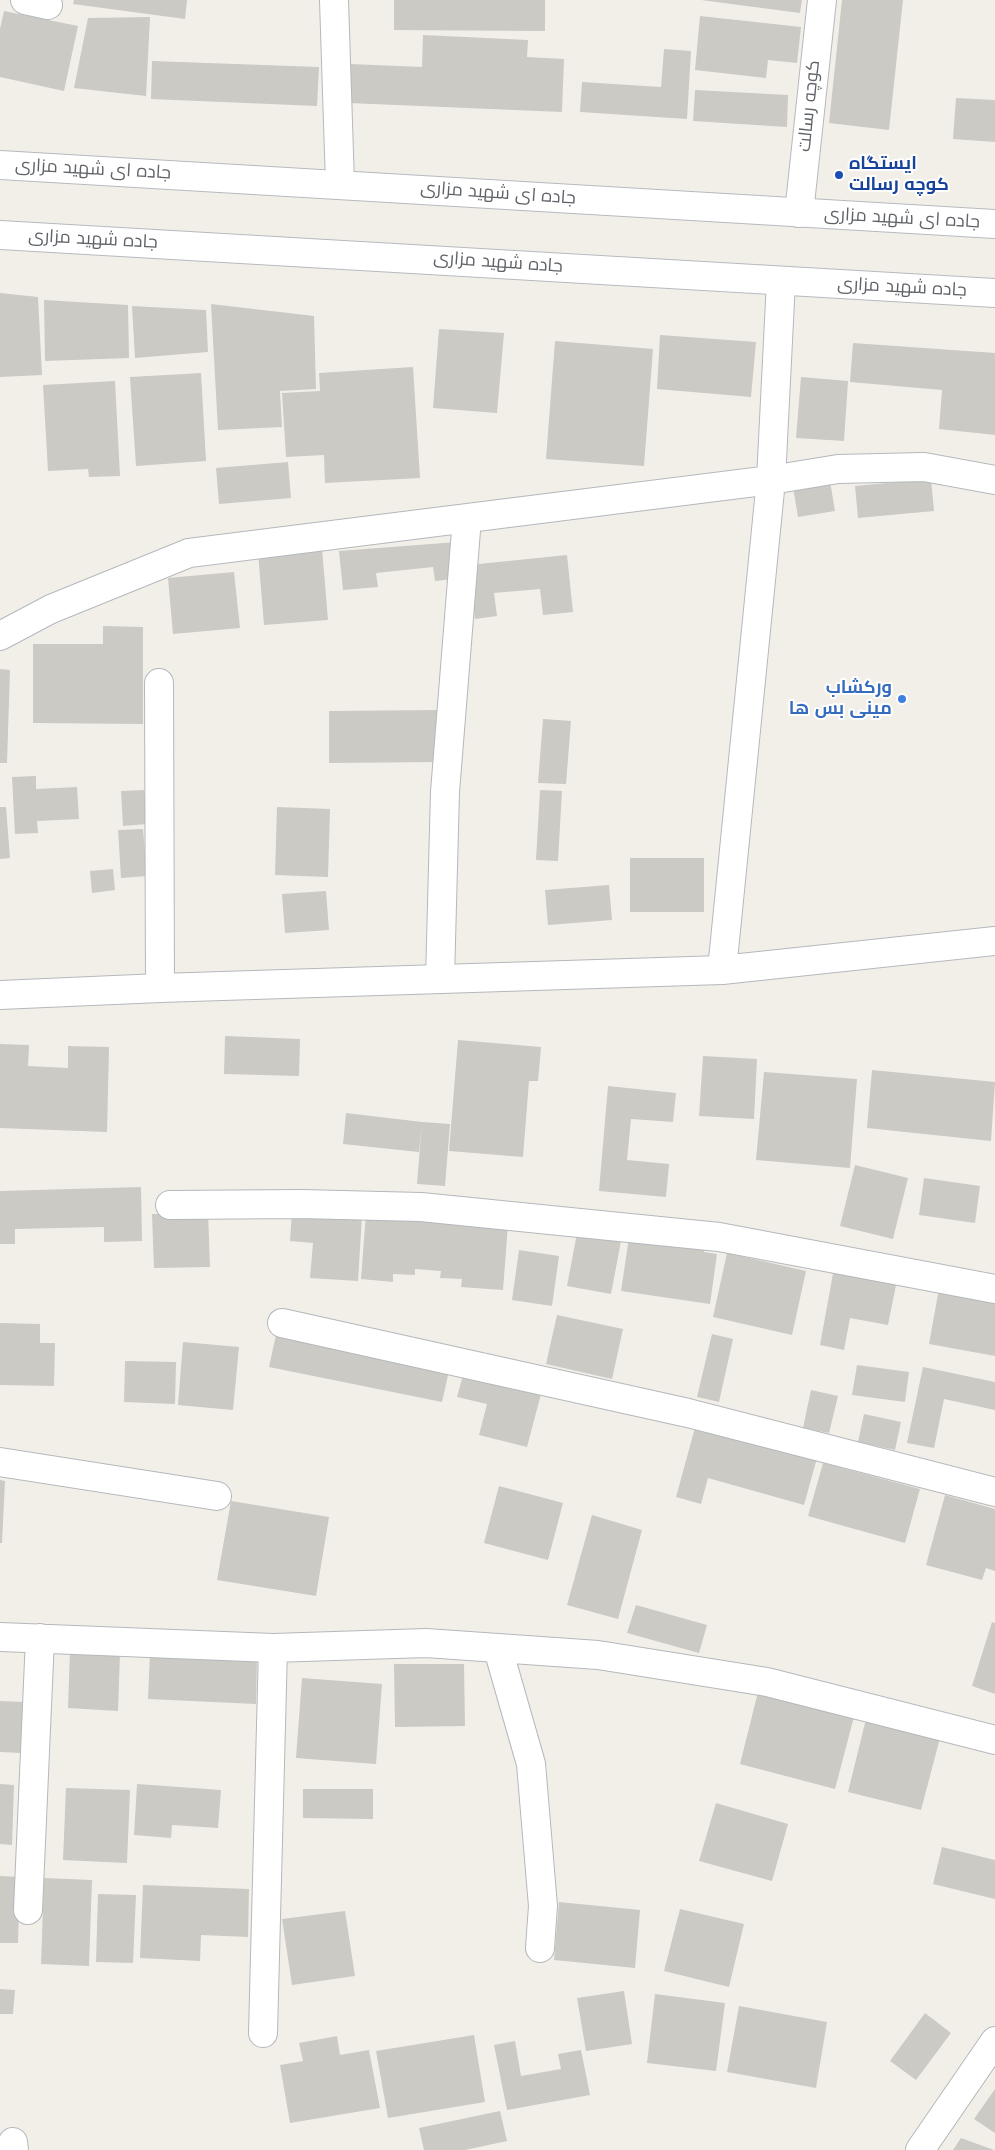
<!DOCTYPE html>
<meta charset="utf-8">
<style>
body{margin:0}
canvas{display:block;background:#f1efe8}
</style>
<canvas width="995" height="2150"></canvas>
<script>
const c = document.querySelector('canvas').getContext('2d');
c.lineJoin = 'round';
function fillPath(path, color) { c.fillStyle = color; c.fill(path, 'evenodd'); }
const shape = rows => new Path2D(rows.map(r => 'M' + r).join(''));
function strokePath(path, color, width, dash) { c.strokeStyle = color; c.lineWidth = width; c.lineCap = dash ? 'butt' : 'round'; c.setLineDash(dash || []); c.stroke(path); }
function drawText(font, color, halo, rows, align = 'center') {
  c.font = font + ' Jost,Cairo,sans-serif'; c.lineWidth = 4; c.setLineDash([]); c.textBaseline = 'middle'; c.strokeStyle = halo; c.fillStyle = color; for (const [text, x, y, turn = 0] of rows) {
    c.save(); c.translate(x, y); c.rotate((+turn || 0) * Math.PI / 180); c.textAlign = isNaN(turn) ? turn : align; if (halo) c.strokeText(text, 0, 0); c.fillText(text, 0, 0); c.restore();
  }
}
const building = shape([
 [74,0,187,0,185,19,73,4],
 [394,0,545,0,545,31,394,30],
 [701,0,802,0,800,13],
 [842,0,903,0,889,130,829,123],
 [4,11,78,26,64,91,0,77,0,29],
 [700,16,801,27,797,63,768,60,766,78,695,70],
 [150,17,146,96,74,88,88,18],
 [423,35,528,40,527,57,564,59,562,112,349,103,350,64,422,67],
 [664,49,691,51,687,119,580,112,582,82,661,87],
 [152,61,319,67,317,106,151,99],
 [695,90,788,95,787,127,693,121],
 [956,98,995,100,995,142,953,139],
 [0,293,38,297,42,375,0,377],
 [44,300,128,305,129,358,45,361],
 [211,304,314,316,316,389,280,391,282,427,218,430],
 [132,306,206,310,208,352,135,358],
 [439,329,504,333,497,413,433,408],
 [660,335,756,342,751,397,657,389],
 [555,341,653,349,644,466,546,459],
 [853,343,995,353,995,435,939,429,942,390,850,382],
 [413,367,420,478,325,483,324,455,286,457,282,393,320,391,319,373],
 [201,373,206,461,136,466,130,377],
 [801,377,848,381,844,441,796,438],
 [115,381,120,476,89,477,88,469,48,471,43,385],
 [288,462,291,498,219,504,216,468],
 [829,475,835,511,798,517,792,481],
 [931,479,934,511,858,518,855,486],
 [457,542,454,579,435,581,433,567,376,573,378,587,343,590,339,551],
 [322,548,328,620,264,625,258,553],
 [567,555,573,612,543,615,540,589,494,593,497,616,475,619,469,565],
 [234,572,240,628,173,634,168,578],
 [103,626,143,627,143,724,33,723,33,644,103,644],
 [0,669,10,670,7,763,0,763],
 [437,710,438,762,329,763,329,711],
 [543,719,571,721,566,784,538,783],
 [36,776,36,789,77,787,79,819,37,821,38,833,15,834,12,777],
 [144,790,147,824,123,826,121,791],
 [540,790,562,791,558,861,536,860],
 [0,807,6,807,10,858,0,859],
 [277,807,330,809,328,877,275,875],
 [143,829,147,876,121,878,118,830],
 [630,858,704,858,704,912,630,912],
 [113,869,115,890,92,893,90,871],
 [609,885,612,920,548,925,545,890],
 [326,891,329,930,285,933,282,894],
 [225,1036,300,1039,299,1076,224,1074],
 [458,1040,541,1047,538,1081,529,1081,523,1157,449,1151],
 [0,1044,29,1045,28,1066,68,1068,68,1046,109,1047,107,1132,0,1128],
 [703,1056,757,1059,754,1119,699,1116],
 [872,1070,995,1082,991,1141,867,1128],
 [764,1072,857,1079,850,1168,756,1160],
 [608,1086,676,1093,673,1122,631,1119,627,1160,669,1164,666,1197,599,1191],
 [346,1113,422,1122,419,1152,343,1144],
 [422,1122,450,1124,445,1186,417,1184],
 [855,1165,908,1178,893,1239,840,1226],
 [924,1178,980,1186,975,1223,919,1215],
 [141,1187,142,1241,104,1242,104,1227,15,1229,15,1244,0,1244,0,1191],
 [292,1211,362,1216,358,1281,310,1278,313,1243,290,1241],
 [208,1212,210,1267,154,1268,152,1214],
 [366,1213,508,1224,503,1290,461,1287,462,1279,440,1278,441,1271,415,1269,415,1275,393,1274,393,1282,361,1279],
 [630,1231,706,1242,704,1252,717,1254,710,1304,621,1291],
 [577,1233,621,1241,611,1294,567,1286],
 [519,1250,559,1256,552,1306,512,1300],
 [727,1253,806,1271,792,1335,713,1317],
 [834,1268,897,1280,888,1325,850,1318,844,1350,820,1345],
 [940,1283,995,1293,995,1356,929,1344],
 [557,1315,623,1329,612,1379,546,1364],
 [0,1323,40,1324,40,1343,55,1343,54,1386,0,1385],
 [712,1334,733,1339,719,1402,697,1397],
 [276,1335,449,1371,442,1402,269,1367],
 [183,1342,239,1347,233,1410,178,1405],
 [125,1361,176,1362,175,1404,124,1402],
 [857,1365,909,1372,905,1402,852,1395],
 [923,1367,995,1382,995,1410,944,1399,934,1448,907,1443],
 [463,1375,541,1394,527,1447,479,1435,487,1404,457,1397],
 [811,1390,838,1396,829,1433,803,1428],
 [864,1414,901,1422,895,1450,858,1442],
 [696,1424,817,1458,804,1505,708,1478,701,1504,676,1497],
 [823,1463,920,1489,905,1543,808,1516],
 [0,1480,5,1481,2,1543,0,1543],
 [499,1486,563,1503,548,1560,484,1543],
 [945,1495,995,1509,995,1571,986,1568,982,1580,926,1565],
 [231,1501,329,1517,316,1596,217,1580],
 [592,1515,642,1530,618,1619,567,1605],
 [636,1605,707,1625,699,1653,627,1633],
 [992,1622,995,1623,995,1694,972,1686],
 [70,1651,120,1653,118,1711,68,1708],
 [150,1653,257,1658,256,1704,148,1699],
 [394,1664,464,1664,465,1726,395,1727],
 [302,1678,382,1684,376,1764,296,1758],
 [758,1692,854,1717,835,1789,740,1764],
 [0,1701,24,1702,22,1753,0,1752],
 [866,1719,940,1738,921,1810,848,1792],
 [0,1784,14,1785,12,1845,0,1844],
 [137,1784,221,1790,218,1828,172,1825,171,1838,134,1835],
 [66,1788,130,1790,127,1863,63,1860],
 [303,1789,373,1789,373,1819,303,1818],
 [716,1803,788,1824,772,1881,699,1861],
 [942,1847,995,1860,995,1899,933,1884],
 [0,1876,20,1877,18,1943,0,1943],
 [44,1878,92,1880,89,1966,41,1964],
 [143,1885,249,1889,248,1937,201,1935,200,1961,140,1958],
 [98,1894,136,1895,133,1963,96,1962],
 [559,1902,640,1910,635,1968,554,1960],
 [680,1909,744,1924,729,1987,664,1971],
 [345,1911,355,1976,292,1985,282,1919],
 [0,1989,15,1990,13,2014,0,2014],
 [624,1991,632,2044,586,2051,577,1998],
 [655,1994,725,2003,716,2071,647,2063],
 [739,2006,827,2022,816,2088,727,2072],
 [925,2013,951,2033,916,2080,890,2061],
 [474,2035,485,2102,388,2118,376,2051],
 [337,2036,340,2055,369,2050,380,2108,290,2123,280,2065,303,2061,299,2043],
 [515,2041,521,2076,561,2069,558,2054,581,2050,590,2095,507,2110,494,2045],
 [995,2089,995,2133,974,2119],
 [500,2111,507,2141,465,2150,424,2150,419,2128],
 [961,2138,994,2150,953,2150]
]);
const minor = shape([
 [25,0,48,5],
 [334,0,340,184],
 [799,213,822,0],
 [0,636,51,609,189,553,771,480,838,469,924,467,995,480],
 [159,683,160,988],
 [722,970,771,480,781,281],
 [440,979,445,792,467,518],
 [170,1205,301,1204,421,1207,719,1237,995,1289],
 [282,1323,688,1413,995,1492],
 [0,1462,217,1496],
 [0,1637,273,1648,426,1643,598,1655,767,1682,995,1740],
 [498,1649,531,1764,543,1906,540,1948],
 [28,1910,40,1638],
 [263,2033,273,1648],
 [13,2142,14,2150]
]);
const tertiary = shape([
 [0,995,160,988,722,970,995,941],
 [920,2150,995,2041]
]);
const secondary = shape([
 [0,165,995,224],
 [0,235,995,293]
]);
const markers = [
 [839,175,5,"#1a4fb4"],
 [902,699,5,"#3f7fe0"]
];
const streetNames = [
 ["کوچه رسالت",810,106,-84],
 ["جاده ای شهید مزاری",93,170,3],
 ["جاده ای شهید مزاری",498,194,4],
 ["جاده ای شهید مزاری",902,219,3],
 ["جاده شهید مزاری",93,240,3],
 ["جاده شهید مزاری",498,263,4],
 ["جاده شهید مزاری",902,288,3]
];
const transitNames = [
 ["ایستگاه",849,165],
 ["کوچه رسالت",849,186]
];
const shopNames = [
 ["ورکشاب",892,689],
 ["مینی بس ها",892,710]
];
fillPath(building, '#cccac5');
strokePath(minor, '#b5b8bc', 30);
strokePath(tertiary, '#b5b8bc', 30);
strokePath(secondary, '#b6babf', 30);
strokePath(minor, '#fff', 28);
strokePath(tertiary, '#fff', 28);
strokePath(secondary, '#fff', 28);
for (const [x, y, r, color] of markers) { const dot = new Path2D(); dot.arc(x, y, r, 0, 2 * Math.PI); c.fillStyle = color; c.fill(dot); strokePath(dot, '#fff', 2); }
drawText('18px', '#5f6368', '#fff', streetNames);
drawText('bold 18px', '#164399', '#fff', transitNames, 'left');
drawText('bold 18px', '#366cbe', '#fff', shopNames, 'right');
</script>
